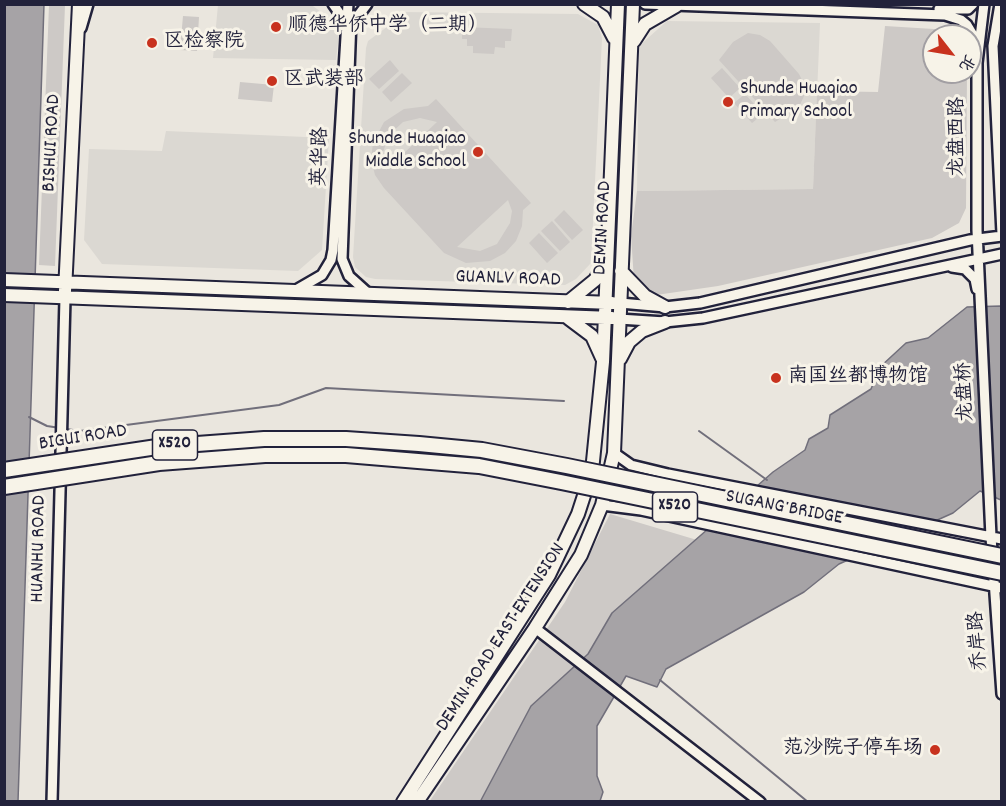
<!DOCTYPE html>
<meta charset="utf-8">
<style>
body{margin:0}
#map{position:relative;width:1006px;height:806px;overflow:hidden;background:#eae6de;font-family:Dekko,"LXGW WenKai TC",sans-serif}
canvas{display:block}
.frame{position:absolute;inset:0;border:6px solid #22223b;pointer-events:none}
.north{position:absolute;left:922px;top:24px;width:60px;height:60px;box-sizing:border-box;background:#f7f3e8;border:2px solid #a29fa3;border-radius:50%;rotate:121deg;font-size:16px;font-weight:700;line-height:24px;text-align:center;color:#22223b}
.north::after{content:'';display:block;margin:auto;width:21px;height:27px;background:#c8321e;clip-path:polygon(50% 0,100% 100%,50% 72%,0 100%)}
</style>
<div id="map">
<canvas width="1006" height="806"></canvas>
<div class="frame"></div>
<div class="north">北</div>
</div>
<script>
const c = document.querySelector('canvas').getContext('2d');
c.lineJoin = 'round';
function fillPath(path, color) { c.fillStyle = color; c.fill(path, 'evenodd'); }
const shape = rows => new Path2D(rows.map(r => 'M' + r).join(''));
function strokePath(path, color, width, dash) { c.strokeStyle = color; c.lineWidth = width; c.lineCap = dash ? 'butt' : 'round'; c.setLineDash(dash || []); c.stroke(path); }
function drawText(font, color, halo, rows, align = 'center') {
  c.font = font + ' Dekko,"LXGW WenKai TC",sans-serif'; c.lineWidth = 6; c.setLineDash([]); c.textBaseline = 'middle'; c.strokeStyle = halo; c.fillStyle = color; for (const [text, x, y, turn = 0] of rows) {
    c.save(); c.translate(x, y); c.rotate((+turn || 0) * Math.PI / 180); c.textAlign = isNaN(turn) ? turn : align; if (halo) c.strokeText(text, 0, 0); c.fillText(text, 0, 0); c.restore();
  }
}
const built = shape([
 [218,5,313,6,333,21,339,34,336,60,213,58],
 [401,12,578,14,598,25,602,38,591,263,576,279,565,285,375,279,366,277,355,267,353,257,366,48,368,41,391,24],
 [667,21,820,23,813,189,637,191,639,46],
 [166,131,329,138,322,250,298,271,102,264,84,240,89,149,162,151]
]);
const green = shape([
 [49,5,65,5,55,266,39,265],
 [183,16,199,17,197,51,180,50],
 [885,26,950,30,957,36,934,36,934,72,967,72,966,208,959,223,932,238,718,286,656,295,634,280,631,236,637,191,813,189,817,91,878,92],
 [462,27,512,29,511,41,505,41,505,48,495,47,494,54,473,53,473,46,467,46,467,39,462,39],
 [748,33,760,35,770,41,799,74,804,84,804,96,799,107,775,122,719,60,733,42],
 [390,60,399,71,379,89,369,79],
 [722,68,740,88,729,98,711,78],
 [402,73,412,83,391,102,382,92],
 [240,82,274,85,272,102,238,99],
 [745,94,763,114,752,123,734,103],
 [436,99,531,203,523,210,522,226,516,241,505,253,490,261,466,263,444,253,384,188,375,175,371,159,373,143,384,122,404,109,428,106],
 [420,118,437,122,386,170,383,152,389,135,403,122],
 [508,200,512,211,510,223,497,244,480,251,457,247],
 [564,210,583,230,572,240,554,220],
 [552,221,570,242,560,251,541,231],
 [539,233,558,253,547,263,529,243],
 [610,514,697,540,612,613,588,654,531,706,480,801,429,802,565,602]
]);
const water = shape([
 [44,4,18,801,5,802,5,5,44,4],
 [1001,306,1001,500,980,491,953,513,839,564,804,592,666,669,657,687,626,676,597,726,597,776,603,792,600,801,480,802,531,706,588,654,612,613,773,472,805,450,809,439,828,428,830,415,871,389,880,367,906,343,928,338,967,307,1001,306]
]);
const stream = shape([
 [29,417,47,426,60,428],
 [66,429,80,431,279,405,326,388,564,401],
 [699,431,767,480],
 [660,680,808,802]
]);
const minor = shape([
 [333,4,340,14,343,26],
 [645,4,945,15,961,20,967,25,979,45],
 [984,4,977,63,977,230,991,537,1002,694],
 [1000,4,993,46,1002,234],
 [939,9,968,9,973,4],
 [351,19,342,259,349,276,369,294],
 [81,28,88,4],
 [353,28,358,16,367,4],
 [952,267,965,269,975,279,977,289],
 [296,290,322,275,331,260,333,250,348,4],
 [620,303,665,307,700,303,970,240,1002,236],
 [619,319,665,322,703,318,1002,254],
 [614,453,631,465,668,474,1002,539],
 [602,505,641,510,1002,588],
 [535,628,760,802],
 [52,802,65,298]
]);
const major = shape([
 [584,4,603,17,614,38],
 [634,41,645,24,676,6],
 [621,271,645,296,665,307],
 [4,280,612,303],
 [65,291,79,4],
 [4,295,612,318],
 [568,302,595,280,607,259],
 [568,318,592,336,602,358],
 [620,359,629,342,642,331,665,322],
 [403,802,549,575,578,514,592,471,603,362,618,4],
 [417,802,535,628,581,555,602,505,614,453,633,4]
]);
const highwayBridge = shape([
 [4,470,157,447,264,439,346,439,419,444,482,450,567,466,1002,556],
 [4,487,159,463,265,455,346,455,418,461,479,466,561,482,1002,573]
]);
const markers = [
 [276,27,6,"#c8321e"],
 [152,43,6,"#c8321e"],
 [272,81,6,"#c8321e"],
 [728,102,6,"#c8321e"],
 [478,152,6,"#c8321e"],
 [776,378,6,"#c8321e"],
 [935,750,6,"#c8321e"]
];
const shields = [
 [175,445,45],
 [675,507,45]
];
const shieldNames = [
 ["X520",175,445],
 ["X520",675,507]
];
const poiNames = [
 ["顺德华侨中学（二期）",288,27],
 ["区检察院",164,43],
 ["区武装部",284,81],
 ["Shunde Huaqiao",740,90],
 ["Primary School",740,113],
 ["Shunde Huaqiao",466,140,"right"],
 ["Middle School",466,163,"right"],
 ["南国丝都博物馆",788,378],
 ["范沙院子停车场",923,750,"right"]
];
const streetNames = [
 ["龙盘西路",959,137,-90],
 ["BISHUI ROAD",53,143,-87],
 ["英华路",322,157,-88],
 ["DEMIN ROAD",604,228,-87],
 ["GUANLV ROAD",508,280,2],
 ["龙盘桥",967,392,-93],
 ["BIGUI ROAD",83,439,-9],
 ["SUGANG BRIDGE",784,509,11],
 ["HUANHU ROAD",40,549,-89],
 ["DEMIN ROAD EAST EXTENSION",502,638,-57],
 ["乔岸路",980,641,-94]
];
fillPath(built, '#dbd8d2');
fillPath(green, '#cdc9c6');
fillPath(water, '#a6a3a6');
strokePath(water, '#716f7b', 1.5);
strokePath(stream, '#716f7b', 2);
strokePath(minor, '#22223b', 14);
strokePath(major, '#22223b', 16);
strokePath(minor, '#f7f3e8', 9);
strokePath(major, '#f7f3e8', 12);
strokePath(highwayBridge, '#22223b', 18, []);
strokePath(highwayBridge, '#f7f3e8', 14);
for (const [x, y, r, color] of markers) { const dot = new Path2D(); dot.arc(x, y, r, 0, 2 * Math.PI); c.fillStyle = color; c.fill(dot); strokePath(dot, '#f7f3e8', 2); }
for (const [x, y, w] of shields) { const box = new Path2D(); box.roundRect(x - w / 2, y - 15, w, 30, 4.5); c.fillStyle = '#f7f3e8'; c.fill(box); strokePath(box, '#22223b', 1.5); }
drawText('bold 18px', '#22223b', null, shieldNames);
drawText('20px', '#22223b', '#f7f3e8', poiNames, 'left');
drawText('20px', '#22223b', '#f7f3e8', streetNames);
</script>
